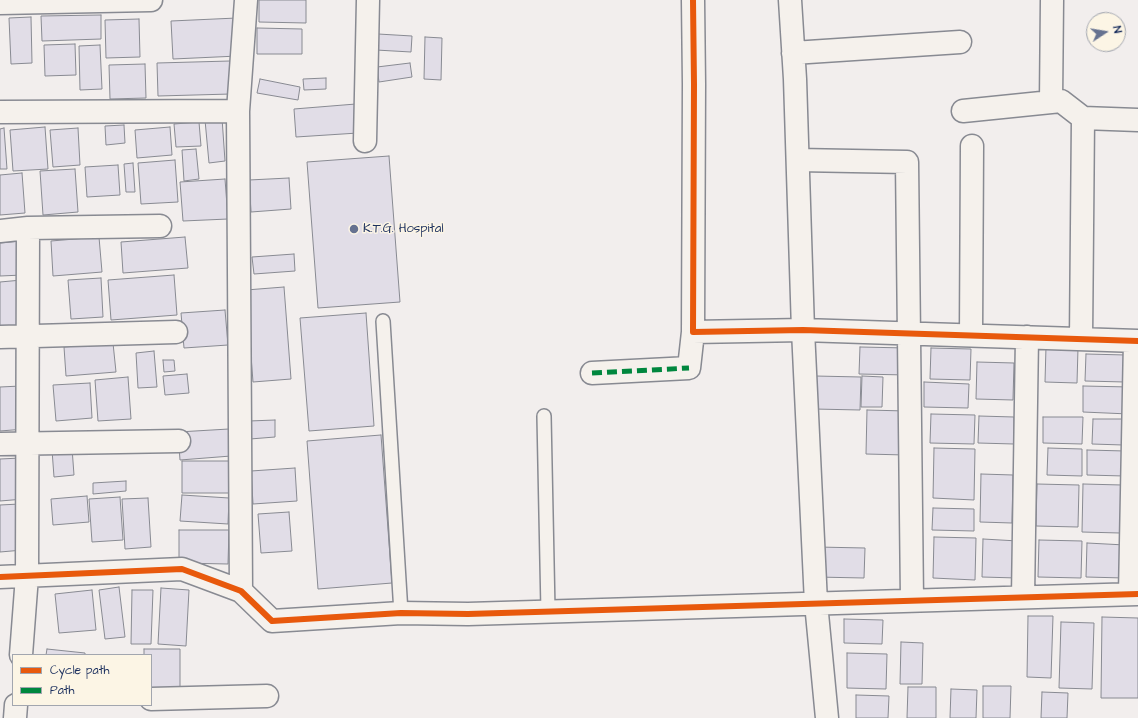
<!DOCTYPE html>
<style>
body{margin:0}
#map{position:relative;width:1138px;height:718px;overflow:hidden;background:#f2eeed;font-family:"Architects Daughter",sans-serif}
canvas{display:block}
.legend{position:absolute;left:12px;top:654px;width:140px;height:52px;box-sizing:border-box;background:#fcf5e5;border:1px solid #a2a6af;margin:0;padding:5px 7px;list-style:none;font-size:12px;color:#1b2f5e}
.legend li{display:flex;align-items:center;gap:8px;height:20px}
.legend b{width:20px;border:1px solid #a2a6af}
.north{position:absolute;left:1086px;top:12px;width:40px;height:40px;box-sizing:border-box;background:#fcf5e5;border:1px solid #a2a6af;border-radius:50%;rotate:78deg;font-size:11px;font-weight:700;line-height:16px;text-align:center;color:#1b2f5e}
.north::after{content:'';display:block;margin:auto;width:14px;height:18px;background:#667290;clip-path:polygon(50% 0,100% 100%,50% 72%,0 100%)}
</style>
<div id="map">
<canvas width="1138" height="718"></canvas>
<ul class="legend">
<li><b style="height:5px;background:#e8590c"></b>Cycle path</li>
<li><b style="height:5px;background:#00873e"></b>Path</li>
</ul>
<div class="north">N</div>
</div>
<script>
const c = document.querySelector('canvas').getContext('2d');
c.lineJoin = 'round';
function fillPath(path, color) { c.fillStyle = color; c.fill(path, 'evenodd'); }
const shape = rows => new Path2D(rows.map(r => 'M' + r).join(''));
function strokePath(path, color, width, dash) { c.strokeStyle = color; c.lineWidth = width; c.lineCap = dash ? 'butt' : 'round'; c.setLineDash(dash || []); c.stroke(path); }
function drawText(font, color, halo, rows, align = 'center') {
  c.font = font + ' "Architects Daughter",sans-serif'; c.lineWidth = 3; c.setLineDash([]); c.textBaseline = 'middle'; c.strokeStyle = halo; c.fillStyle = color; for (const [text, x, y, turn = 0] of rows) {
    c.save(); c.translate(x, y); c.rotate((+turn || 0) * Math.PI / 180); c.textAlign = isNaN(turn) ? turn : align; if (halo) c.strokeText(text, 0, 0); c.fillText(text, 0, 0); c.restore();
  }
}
const building = shape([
 [259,0,306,0,306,23,259,22,259,0],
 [101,15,101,39,42,41,41,16,101,15],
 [31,17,32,63,11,64,9,18,31,17],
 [237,18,238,56,173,59,171,21,237,18],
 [139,19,140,57,106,58,105,20,139,19],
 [257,28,302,29,302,54,257,54,257,28],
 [378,34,412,36,411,52,376,50,378,34],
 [425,37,442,38,441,80,424,79,425,37],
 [75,44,76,75,45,76,44,45,75,44],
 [100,45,102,89,80,90,79,46,100,45],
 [230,61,231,94,158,96,157,63,230,61],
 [410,63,412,77,379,82,377,67,410,63],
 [145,64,146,98,110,99,109,65,145,64],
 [326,78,326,89,304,90,303,79,326,78],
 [260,79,300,87,298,100,257,93,260,79],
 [356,104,358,133,296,137,294,109,356,104],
 [222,118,225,161,209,163,205,120,222,118],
 [199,122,201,146,176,147,174,124,199,122],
 [124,125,125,143,106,145,105,126,124,125],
 [45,127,48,169,13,171,10,130,45,127],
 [170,127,172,155,137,158,135,130,170,127],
 [4,128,7,169,0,169,0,129,4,128],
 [78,128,80,165,53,167,50,130,78,128],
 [196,149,199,179,184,181,182,150,196,149],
 [389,156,400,302,318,308,307,162,389,156],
 [175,160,178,202,141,204,138,163,175,160],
 [133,163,135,192,126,192,124,164,133,163],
 [118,165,120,195,87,197,85,167,118,165],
 [75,169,78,212,43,215,40,171,75,169],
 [22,173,25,213,0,215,0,175,22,173],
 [289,178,291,209,251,212,249,180,289,178],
 [225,179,228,219,183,221,180,182,225,179],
 [99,237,102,272,53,276,51,241,99,237],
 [185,237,188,268,123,273,121,242,185,237],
 [21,241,23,275,0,276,0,243,21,241],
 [294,254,295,271,254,274,252,257,294,254],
 [174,275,177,315,111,320,108,280,174,275],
 [101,278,103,317,71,319,68,280,101,278],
 [22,280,25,325,0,327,0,282,22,280],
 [284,287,291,379,253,382,246,290,284,287],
 [225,310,228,345,184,348,181,313,225,310],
 [366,313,374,426,309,431,300,318,366,313],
 [113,343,116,372,66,376,64,347,113,343],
 [860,347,907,348,907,375,859,374,860,347],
 [1046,347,1078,348,1077,383,1045,382,1046,347],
 [931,348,971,349,970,380,930,379,931,348],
 [154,351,157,387,138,388,136,353,154,351],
 [1086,354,1126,355,1125,382,1085,381,1086,354],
 [163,360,174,360,175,371,164,372,163,360],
 [977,362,1014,363,1013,400,976,399,977,362],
 [187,374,189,393,165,395,163,376,187,374],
 [815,376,861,377,860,410,814,409,815,376],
 [862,376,883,377,882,407,861,407,862,376],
 [128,377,131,419,98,421,95,380,128,377],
 [924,382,969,384,968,408,924,407,924,382],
 [90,383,92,418,56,421,53,385,90,383],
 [21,386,25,429,0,431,0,387,21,386],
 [1083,386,1130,387,1129,414,1083,412,1083,386],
 [867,410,906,411,905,455,866,454,867,410],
 [931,414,975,415,974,444,930,443,931,414],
 [979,416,1014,417,1014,444,978,443,979,416],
 [1043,417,1083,417,1082,444,1043,443,1043,417],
 [1093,419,1124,419,1123,445,1092,444,1093,419],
 [275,420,275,437,250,439,249,421,275,420],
 [229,429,231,456,180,460,178,432,229,429],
 [381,435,392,583,318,589,307,441,381,435],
 [72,448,74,475,54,477,52,450,72,448],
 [934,448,975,449,974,500,933,498,934,448],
 [1048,448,1082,449,1082,476,1047,475,1048,448],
 [1087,450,1125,451,1124,476,1087,475,1087,450],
 [21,458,24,499,0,501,0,459,21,458],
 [182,461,233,461,233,493,182,493,182,461],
 [295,468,297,501,253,504,251,471,295,468],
 [981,474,1013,475,1012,523,980,522,981,474],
 [126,481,126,491,93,494,93,483,126,481],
 [1037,484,1079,485,1078,527,1036,526,1037,484],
 [1083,484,1122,485,1120,533,1082,532,1083,484],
 [182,495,229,498,228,524,180,521,182,495],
 [87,496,89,522,53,525,51,499,87,496],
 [120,497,123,540,92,542,89,499,120,497],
 [148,498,151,547,125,549,122,499,148,498],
 [20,504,23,550,0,552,0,505,20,504],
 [933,508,974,509,974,531,932,530,933,508],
 [289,512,292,551,261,553,258,514,289,512],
 [179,530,229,530,228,564,179,563,179,530],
 [934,537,976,538,975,580,933,578,934,537],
 [983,539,1018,541,1017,578,982,577,983,539],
 [1039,540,1082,541,1081,578,1038,577,1039,540],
 [1087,543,1125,545,1124,578,1086,577,1087,543],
 [817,547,865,548,864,578,816,577,817,547],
 [119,587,125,637,105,639,99,590,119,587],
 [161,588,189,590,186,646,158,644,161,588],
 [92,590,96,630,59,633,55,594,92,590],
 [132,590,153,590,151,644,131,644,132,590],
 [1028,616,1053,616,1051,678,1027,677,1028,616],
 [1102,617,1138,618,1138,698,1101,698,1102,617],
 [844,619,883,620,882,644,844,643,844,619],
 [1061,622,1094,623,1092,689,1059,688,1061,622],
 [901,642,923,643,922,684,900,684,901,642],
 [47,649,85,653,85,655,46,655,47,649],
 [144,649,180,649,180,694,151,691,151,655,144,655,144,649],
 [847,653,887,654,886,689,847,688,847,653],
 [983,686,1011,686,1010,718,983,718,983,686],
 [908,687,936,687,936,718,907,718,908,687],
 [951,689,977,690,976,718,950,718,951,689],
 [1042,692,1068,693,1067,718,1041,718,1042,692],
 [856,695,889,696,888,718,856,718,856,695]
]);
const lane = shape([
 [383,321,401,613],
 [544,416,548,611]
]);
const street = shape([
 [693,0,694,84,693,332,803,330,1138,341],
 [790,0,795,79,803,330,816,603,827,718],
 [0,3,151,0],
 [793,53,960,42],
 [1051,102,1052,0],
 [963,111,1061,101,1083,118,1138,120],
 [0,112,238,111],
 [365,141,368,0],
 [798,160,907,162,912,600],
 [0,231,28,228],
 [971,335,972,146],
 [0,337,176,332],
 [1081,339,1083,118],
 [592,373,689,368,693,332],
 [0,444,179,441],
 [0,577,182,569,241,591,272,621,401,613,468,614,1138,594],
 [241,591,238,111,246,0],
 [1130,594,1135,341],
 [1023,597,1027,337],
 [21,655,27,576,28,228,160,226],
 [151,699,267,696],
 [15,718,16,705]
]);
const quiet = shape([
 [592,373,689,368]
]);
const cycleway = shape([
 [693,0,694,84,693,332,803,330,1138,341],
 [0,577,182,569,241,591,272,621,401,613,468,614,1138,594]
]);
const markers = [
 [354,229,5,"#667290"]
];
const poiNames = [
 ["K.T.G. Hospital",363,229]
];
fillPath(building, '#e1dde7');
strokePath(building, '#888a92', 1);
strokePath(lane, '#888a92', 16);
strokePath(street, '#888a92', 25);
strokePath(lane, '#f5f1ec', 13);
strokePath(street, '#f5f1ec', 22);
strokePath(quiet, '#00873e', 5, [10, 5]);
strokePath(cycleway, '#e8590c', 6);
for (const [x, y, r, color] of markers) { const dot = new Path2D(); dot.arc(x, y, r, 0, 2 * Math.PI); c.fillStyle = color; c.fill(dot); strokePath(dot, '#fcf5e5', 1.5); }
drawText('13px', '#1b2f5e', '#fcf5e5', poiNames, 'left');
</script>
